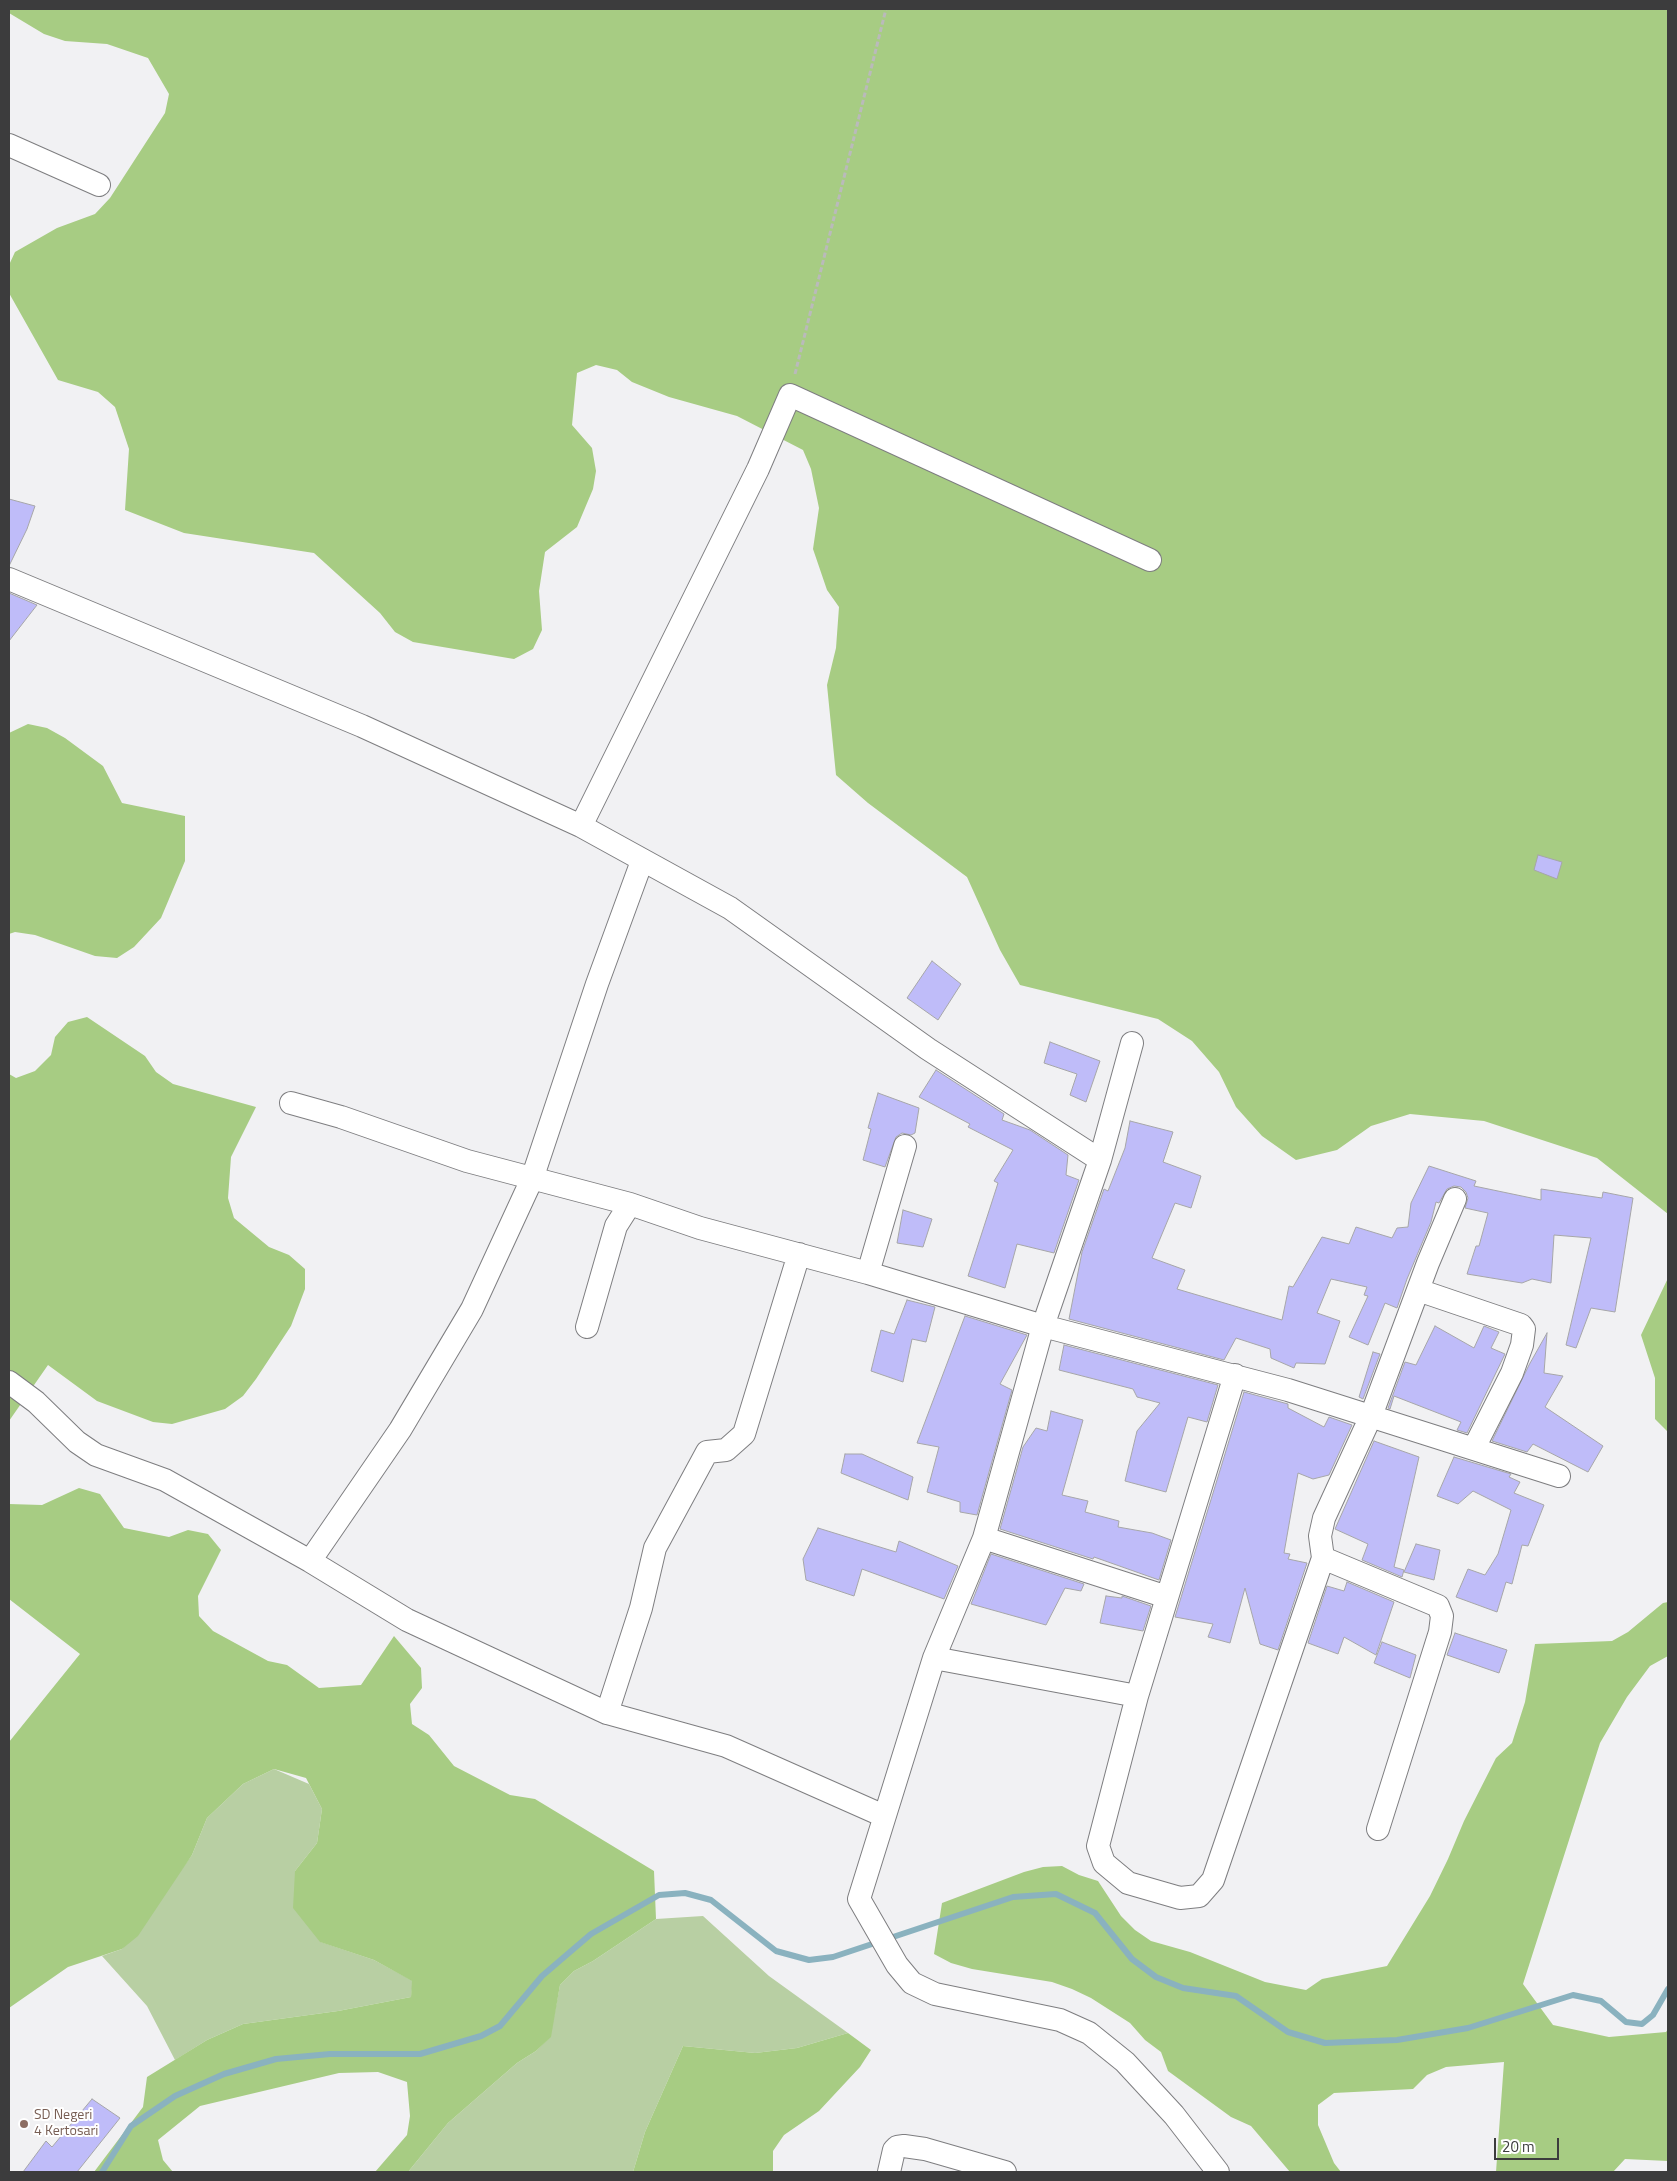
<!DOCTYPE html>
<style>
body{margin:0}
#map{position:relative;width:1677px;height:2181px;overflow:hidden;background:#f1f1f3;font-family:"Titillium Web",sans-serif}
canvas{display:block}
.frame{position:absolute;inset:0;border:10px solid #3c3c3d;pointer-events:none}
.scale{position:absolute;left:1494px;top:2138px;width:65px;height:22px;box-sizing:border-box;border:2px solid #3c3c3d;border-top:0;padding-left:6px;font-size:15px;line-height:18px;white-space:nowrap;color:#3c3c3d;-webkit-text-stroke:4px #fff;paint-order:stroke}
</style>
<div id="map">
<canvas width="1677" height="2181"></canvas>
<div class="frame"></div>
<div class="scale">20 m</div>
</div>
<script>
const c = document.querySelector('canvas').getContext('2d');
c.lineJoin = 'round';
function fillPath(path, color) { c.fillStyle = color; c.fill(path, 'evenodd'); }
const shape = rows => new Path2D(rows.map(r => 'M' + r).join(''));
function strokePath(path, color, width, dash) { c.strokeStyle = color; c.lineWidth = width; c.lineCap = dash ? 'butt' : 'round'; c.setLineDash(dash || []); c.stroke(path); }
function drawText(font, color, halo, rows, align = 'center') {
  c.font = font + ' "Titillium Web",sans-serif'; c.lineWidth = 4; c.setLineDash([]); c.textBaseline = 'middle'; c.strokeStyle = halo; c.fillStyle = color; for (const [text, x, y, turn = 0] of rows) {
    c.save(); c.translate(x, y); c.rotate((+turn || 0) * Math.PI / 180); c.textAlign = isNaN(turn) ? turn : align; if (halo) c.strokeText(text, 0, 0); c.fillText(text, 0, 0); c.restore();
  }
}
const green = shape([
 [274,1769,309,1784,322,1809,317,1843,295,1871,321,1942,374,1960,413,1981,411,1997,338,2011,243,2024,207,2040,175,2060,147,2006,102,1956,122,1949,192,1855,207,1818,243,1784],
 [703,1916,769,1976,848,2033,797,2048,755,2053,683,2046,645,2132,633,2172,408,2172,448,2123,517,2063,536,2051,550,2037,560,1985,574,1971,593,1961,656,1919]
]);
const forest = shape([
 [9,9,1668,9,1668,1214,1597,1158,1484,1121,1410,1114,1371,1126,1337,1150,1296,1160,1262,1136,1236,1107,1219,1072,1192,1041,1158,1019,1020,985,1000,950,967,877,868,803,836,775,827,685,836,648,839,607,827,590,813,549,819,508,811,469,803,450,737,416,669,397,632,382,617,370,596,365,577,373,572,425,592,448,596,471,593,489,577,527,545,552,539,591,542,630,533,649,514,659,413,642,395,632,380,613,314,553,184,533,125,510,129,449,115,407,98,392,58,380,9,293,9,265,15,252,57,228,95,214,110,198,165,113,169,94,148,58,107,44,65,41,44,34,9,13],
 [28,724,47,728,65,738,103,766,122,803,185,816,185,861,161,918,134,947,117,958,95,956,35,935,15,932,9,934,9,733],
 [87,1017,145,1056,156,1072,173,1084,256,1107,231,1157,228,1198,234,1218,269,1247,289,1255,305,1269,305,1289,291,1326,256,1379,243,1396,225,1409,172,1424,153,1422,97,1401,48,1365,9,1421,9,1074,16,1078,35,1071,51,1055,55,1037,68,1022],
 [1668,1278,1668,1432,1655,1419,1655,1378,1641,1335],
 [79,1488,100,1494,124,1528,169,1537,188,1530,208,1534,221,1550,198,1596,199,1616,213,1631,268,1661,287,1665,319,1688,361,1685,394,1636,421,1668,422,1688,410,1704,412,1724,429,1735,454,1766,510,1795,535,1799,654,1871,656,1919,593,1961,574,1971,560,1985,551,2037,536,2051,517,2063,448,2123,408,2172,375,2172,407,2135,410,2116,407,2082,378,2072,339,2073,200,2106,158,2140,163,2160,173,2172,94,2172,143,2107,147,2077,207,2040,243,2024,338,2011,411,1997,412,1981,374,1960,320,1942,293,1908,295,1871,317,1843,322,1809,306,1778,274,1769,243,1784,207,1818,192,1855,138,1936,122,1949,68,1967,9,2008,9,1742,80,1654,9,1599,9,1504,42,1505],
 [1668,1602,1668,1656,1650,1666,1627,1697,1600,1743,1523,1984,1553,2025,1609,2037,1666,2032,1668,2029,1668,2161,1625,2159,1613,2172,1496,2172,1504,2062,1446,2067,1427,2075,1413,2089,1334,2093,1318,2105,1318,2125,1334,2163,1341,2172,1290,2172,1251,2126,1231,2117,1168,2071,1161,2052,1145,2040,1130,2023,1091,1998,1072,1989,1052,1982,972,1969,951,1963,934,1954,942,1903,1024,1872,1043,1867,1062,1866,1079,1875,1098,1881,1121,1916,1135,1930,1151,1941,1190,1952,1265,1982,1306,1990,1322,1979,1387,1966,1430,1896,1448,1859,1464,1821,1496,1758,1512,1743,1525,1702,1535,1644,1612,1641,1628,1632,1663,1603],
 [848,2033,871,2050,860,2067,819,2111,784,2135,773,2151,773,2172,633,2172,645,2132,683,2046,755,2053,797,2048]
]);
const stream = shape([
 [102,2172,131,2126,175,2096,224,2074,276,2059,330,2054,420,2054,481,2036,500,2026,542,1976,591,1934,659,1895,685,1893,711,1900,776,1951,809,1960,833,1957,1013,1897,1056,1894,1095,1913,1132,1959,1156,1977,1183,1988,1236,1996,1288,2032,1325,2043,1397,2040,1468,2028,1573,1995,1601,2001,1626,2022,1642,2024,1653,2015,1668,1989]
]);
const building = shape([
 [9,499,35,506,27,529,9,566,9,499],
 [9,593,37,605,9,641,9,593],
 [1538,855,1562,862,1557,879,1534,870,1538,855],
 [932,961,961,984,938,1020,907,998,932,961],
 [1050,1042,1100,1061,1086,1102,1070,1095,1077,1074,1044,1063,1050,1042],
 [936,1070,1004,1114,1002,1120,1030,1130,1068,1155,1066,1175,1079,1180,1054,1253,1017,1244,1005,1288,968,1276,998,1183,994,1181,1013,1150,968,1127,970,1124,919,1097,936,1070],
 [878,1093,919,1108,915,1133,911,1135,902,1133,896,1137,885,1167,863,1160,871,1129,868,1128,878,1093],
 [1130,1121,1173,1132,1163,1162,1201,1176,1191,1208,1175,1203,1152,1258,1185,1270,1177,1289,1282,1320,1289,1286,1293,1287,1322,1237,1349,1244,1356,1227,1392,1238,1397,1228,1408,1227,1411,1203,1429,1166,1476,1181,1474,1186,1541,1200,1541,1189,1602,1198,1603,1192,1633,1198,1615,1312,1591,1308,1576,1348,1566,1345,1591,1238,1554,1235,1551,1283,1532,1279,1522,1283,1467,1274,1476,1246,1479,1246,1488,1213,1465,1208,1468,1198,1466,1192,1461,1187,1454,1186,1447,1189,1439,1203,1436,1202,1431,1222,1407,1279,1397,1308,1385,1303,1368,1345,1349,1337,1368,1296,1364,1295,1367,1287,1331,1279,1317,1313,1340,1321,1325,1364,1296,1363,1294,1368,1271,1358,1270,1349,1236,1338,1224,1360,1069,1319,1082,1252,1104,1189,1108,1191,1125,1148,1130,1121],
 [903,1210,932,1219,923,1247,897,1243,903,1210],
 [907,1300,935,1307,926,1342,912,1339,903,1382,871,1371,881,1330,894,1334,907,1300],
 [965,1316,1027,1335,1000,1384,1012,1390,977,1515,960,1512,960,1502,927,1492,939,1447,917,1443,965,1316],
 [1435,1326,1474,1348,1484,1326,1499,1332,1491,1348,1505,1354,1467,1433,1457,1430,1461,1422,1394,1396,1390,1409,1388,1408,1405,1362,1416,1365,1435,1326],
 [1547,1333,1544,1373,1563,1376,1545,1407,1603,1446,1588,1472,1533,1444,1527,1452,1492,1441,1529,1365,1547,1333],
 [1064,1345,1218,1385,1207,1422,1188,1417,1166,1492,1125,1481,1137,1431,1160,1403,1137,1397,1133,1389,1059,1370,1064,1345],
 [1373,1352,1380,1354,1363,1399,1359,1397,1373,1352],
 [1244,1392,1288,1404,1288,1408,1324,1427,1329,1417,1352,1425,1329,1475,1313,1479,1298,1473,1284,1553,1290,1554,1288,1559,1307,1563,1278,1650,1260,1644,1245,1588,1230,1643,1208,1637,1213,1624,1175,1617,1244,1392],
 [1051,1411,1083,1420,1062,1495,1088,1501,1085,1512,1119,1521,1118,1527,1152,1533,1171,1540,1159,1580,1094,1557,1093,1559,1000,1529,1023,1447,1036,1428,1047,1431,1051,1411],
 [1374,1441,1419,1457,1394,1567,1404,1570,1402,1577,1362,1560,1368,1544,1335,1529,1374,1441],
 [845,1454,862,1454,913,1477,908,1500,841,1473,845,1454],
 [1454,1457,1511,1474,1509,1477,1520,1482,1514,1493,1544,1505,1528,1546,1522,1545,1512,1584,1506,1582,1497,1612,1456,1597,1468,1569,1485,1575,1498,1554,1511,1510,1473,1491,1458,1504,1437,1496,1454,1457],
 [818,1528,896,1552,899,1541,958,1566,944,1599,862,1569,854,1596,806,1580,803,1559,818,1528],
 [1416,1544,1440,1550,1434,1580,1404,1572,1416,1544],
 [991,1554,1084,1584,1081,1591,1065,1588,1046,1625,971,1604,991,1554],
 [1347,1582,1394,1602,1376,1655,1344,1637,1338,1654,1308,1643,1327,1586,1344,1591,1347,1582],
 [1106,1596,1122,1598,1122,1596,1151,1606,1143,1631,1100,1623,1106,1596],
 [1455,1633,1507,1650,1499,1673,1447,1655,1455,1633],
 [1382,1642,1416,1655,1410,1678,1374,1663,1382,1642],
 [92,2099,120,2118,77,2172,23,2172,46,2141,52,2147,92,2099]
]);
const path = shape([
 [795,374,886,9]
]);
const minor = shape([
 [9,145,99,185],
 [9,579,362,726,581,826,730,908,928,1049,1100,1160],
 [581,826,758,469,790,395,1150,560],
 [1132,1043,1100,1160,1043,1326,984,1538,934,1658,859,1899,897,1965,912,1983,935,1994,1060,2020,1089,2033,1125,2062,1174,2115,1218,2172],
 [291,1103,341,1117,467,1161,630,1204,700,1228,868,1273,1043,1326,1288,1390,1559,1476],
 [868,1273,905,1146],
 [1418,1290,1521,1325,1524,1329,1522,1345,1512,1373,1474,1448],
 [587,1327,616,1226,630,1204],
 [1235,1375,1137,1696,1098,1846,1104,1863,1128,1883,1180,1898,1199,1896,1213,1880,1323,1558,1320,1536,1324,1518,1371,1416,1428,1263,1455,1199],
 [9,1382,36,1402,77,1442,96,1455,165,1480,310,1561,407,1620,607,1713,726,1746,884,1816],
 [984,1538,1167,1597],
 [1323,1558,1438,1606,1442,1616,1440,1632,1378,1829],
 [310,1561,400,1430,472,1309,532,1179,597,984,642,861],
 [934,1658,1137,1696],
 [607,1713,641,1608,655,1548,707,1452,726,1450,744,1434,799,1254],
 [889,2172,894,2150,897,2147,904,2146,925,2149,1005,2172]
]);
const markers = [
 [24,2124,5,"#8d6e63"]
];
const educationNames = [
 ["SD Negeri",34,2116],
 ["4 Kertosari",34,2132]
];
fillPath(green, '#b8cfa3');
fillPath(forest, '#a7cc83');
strokePath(stream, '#8ab2bf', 6);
fillPath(building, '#bfbcf9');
strokePath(building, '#a6a6a8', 1);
strokePath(minor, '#7e7e80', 24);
strokePath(path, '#bababb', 3, [5, 2.5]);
strokePath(minor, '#fff', 22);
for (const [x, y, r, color] of markers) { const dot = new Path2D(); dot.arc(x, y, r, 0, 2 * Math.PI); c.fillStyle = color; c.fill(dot); strokePath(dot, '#fff', 2); }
drawText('14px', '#785e54', '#fff', educationNames, 'left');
</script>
